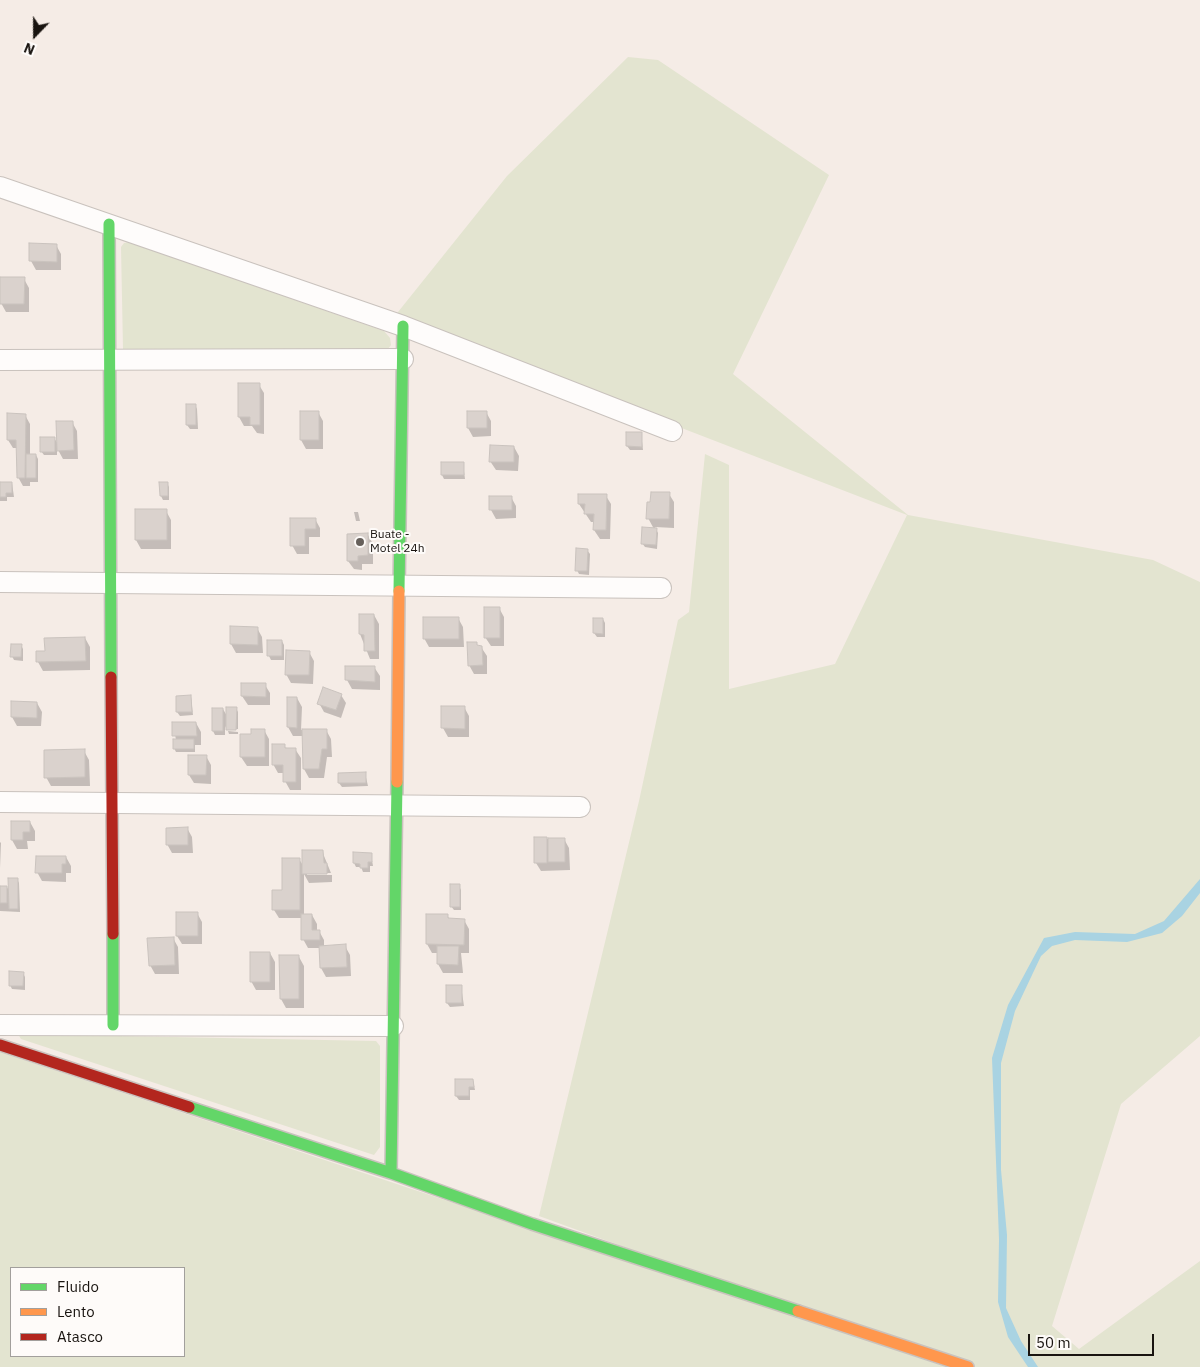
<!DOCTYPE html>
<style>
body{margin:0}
#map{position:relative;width:1200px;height:1367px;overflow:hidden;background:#f5ece6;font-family:"IBM Plex Sans",sans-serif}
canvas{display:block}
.legend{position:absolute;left:10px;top:1267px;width:175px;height:90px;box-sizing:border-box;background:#fefbf9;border:1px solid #a29f9c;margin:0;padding:6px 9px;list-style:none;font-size:15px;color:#191410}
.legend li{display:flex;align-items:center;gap:10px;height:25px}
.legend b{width:25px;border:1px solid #a29f9c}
.north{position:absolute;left:10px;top:10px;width:50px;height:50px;-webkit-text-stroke:4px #fefbf9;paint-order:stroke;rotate:202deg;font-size:14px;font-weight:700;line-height:20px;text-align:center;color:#191410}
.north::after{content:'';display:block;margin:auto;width:18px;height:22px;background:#191410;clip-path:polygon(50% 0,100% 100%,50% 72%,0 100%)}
.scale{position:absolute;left:1028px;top:1334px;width:126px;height:22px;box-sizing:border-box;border:2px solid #191410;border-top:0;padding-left:6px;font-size:15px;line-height:18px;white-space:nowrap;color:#191410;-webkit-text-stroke:4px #fefbf9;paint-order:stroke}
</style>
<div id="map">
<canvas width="1200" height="1367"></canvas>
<ul class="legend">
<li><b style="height:6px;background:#63d668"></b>Fluido</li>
<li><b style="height:6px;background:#ff974d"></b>Lento</li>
<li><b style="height:6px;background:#b3261e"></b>Atasco</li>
</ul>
<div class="north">N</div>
<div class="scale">50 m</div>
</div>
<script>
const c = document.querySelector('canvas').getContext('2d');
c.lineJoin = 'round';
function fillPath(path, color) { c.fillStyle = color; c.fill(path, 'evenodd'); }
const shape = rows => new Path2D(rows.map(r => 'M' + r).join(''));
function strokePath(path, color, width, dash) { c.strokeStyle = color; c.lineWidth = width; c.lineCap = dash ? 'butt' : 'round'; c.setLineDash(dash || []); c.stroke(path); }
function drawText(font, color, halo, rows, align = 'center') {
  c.font = font + ' "IBM Plex Sans",sans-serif'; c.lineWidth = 4; c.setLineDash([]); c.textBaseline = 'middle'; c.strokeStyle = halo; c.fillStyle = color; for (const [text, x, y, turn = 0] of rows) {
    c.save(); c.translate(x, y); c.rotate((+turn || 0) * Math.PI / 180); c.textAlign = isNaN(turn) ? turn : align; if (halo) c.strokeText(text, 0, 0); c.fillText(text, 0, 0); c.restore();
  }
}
const green = shape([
 [628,57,658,60,829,175,733,374,908,515,1153,560,1200,582,1200,1036,1121,1104,1052,1326,1079,1349,1200,1261,1200,1367,953,1367,539,1216,639,801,678,620,689,612,705,454,729,465,729,689,835,664,907,515,394,317,507,176],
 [129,242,384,331,390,338,391,345,388,349,127,350,123,349,121,247,124,243],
 [18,1034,376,1041,380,1046,380,1147,374,1155,21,1039],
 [0,1052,947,1367,0,1367],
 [11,1268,184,1268,184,1356,11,1356]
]);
const water = shape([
 [1200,879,1200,893,1182,916,1162,933,1127,942,1075,940,1052,946,1041,956,1015,1011,1001,1063,1001,1170,1007,1235,1006,1308,1021,1341,1038,1367,1028,1367,1008,1337,998,1302,999,1239,992,1058,1008,1005,1044,938,1075,932,1135,934,1164,921]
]);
const shadow = shape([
 [56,245,61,254,61,270,36,270,31,261],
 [24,279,29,288,29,312,6,312,1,303],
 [259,385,264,393,264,434,257,433,252,426,244,426,239,417],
 [195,405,197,409,198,429,190,429,187,425],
 [318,412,323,421,323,449,306,449,301,440],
 [486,412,491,421,491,436,473,437,468,428],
 [25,415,30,424,30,455,36,455,38,459,38,482,30,482,30,486,23,486,18,477,17,448,13,448,8,440],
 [72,422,77,431,78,459,63,459,57,448,57,455,44,455,41,451,54,438,58,444],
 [641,433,643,450,630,450,627,446],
 [514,447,519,456,518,471,496,470,490,461],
 [463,463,465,479,444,479,442,475],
 [0,483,12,483,14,497,7,497,7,501,0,501],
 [161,483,167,483,169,487,169,500,163,500,161,496],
 [669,494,674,502,674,528,655,527,658,533,657,549,645,547,642,543,654,529,648,518],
 [606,496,611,504,610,539,600,539,594,530,595,522,591,522,579,504],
 [511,497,516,506,516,518,496,519,491,510],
 [166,511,171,520,171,549,141,549,136,540],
 [354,512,358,512,360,521,356,521],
 [315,519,320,528,320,537,309,537,309,554,297,554,292,545,291,520],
 [368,535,373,544,373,564,362,564,362,570,354,569,348,561],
 [587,550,590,554,589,575,579,574,577,570],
 [499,608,504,617,504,646,491,646,485,637],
 [374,615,379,624,379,659,370,659,360,634],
 [458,618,463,627,464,647,429,647,424,638],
 [603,619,605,623,605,637,597,637,594,633],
 [231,628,257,628,262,637,263,653,236,653,231,644],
 [85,638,90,647,90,670,43,671,38,662,37,652,46,652],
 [282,641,284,645,284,660,271,660,269,656],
 [476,643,478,647,481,647,487,656,487,674,474,674,469,665],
 [21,645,23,649,23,661,14,660,12,656],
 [309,652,314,661,313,684,291,683,286,674],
 [374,667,380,676,380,690,352,689,347,680],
 [265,685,270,693,270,705,248,705,242,696],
 [341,695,346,703,341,718,324,712,319,703],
 [191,697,193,715,180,716,177,712],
 [288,698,297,698,302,707,301,730,326,730,331,739,332,757,327,757,324,778,309,778,304,769,304,736,293,736,288,727],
 [37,703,42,712,41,726,17,726,12,717],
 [443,707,464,707,469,716,469,737,448,737,443,728],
 [236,708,238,712,238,729,227,730,225,726,225,735,215,735,213,731,223,709,227,716],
 [173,723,196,723,201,732,201,745,195,745,195,752,176,752,174,748,176,740],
 [264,730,269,739,269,766,247,766,241,757,241,735,253,735],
 [228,731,238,732,238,734,229,734],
 [273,746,295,749,301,758,301,790,290,790,285,781,285,773,278,773,273,764],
 [84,751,89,760,90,786,51,786,46,777],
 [206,756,211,765,211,784,194,783,189,775],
 [365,773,368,786,342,787,339,783,339,774],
 [12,822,30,822,35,831,35,841,27,841,28,849,17,849,12,840],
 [187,828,192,837,193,853,172,853,167,844],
 [536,839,564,839,569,848,570,870,541,871,536,863],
 [0,842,1,843,0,868],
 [322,851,331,873,307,873,307,875,332,875,332,882,309,883,304,874,304,915,312,915,317,924,317,931,319,931,324,940,324,947,345,946,350,955,351,976,326,977,321,968,320,948,308,948,303,939,303,918,279,918,274,910,299,859,304,867],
 [371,854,373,866,370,866,370,872,363,872,361,867,356,867,354,863],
 [66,857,71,866,71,873,66,873,66,882,42,881,37,872],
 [17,879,19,883,20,912,0,911,0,919,0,887,7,887,10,893],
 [459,886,461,890,461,910,454,910,451,906],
 [197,913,202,922,202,944,182,944,177,936],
 [447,915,450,920,464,920,469,929,469,953,461,953,463,973,443,973,438,964,438,953,432,953,427,944],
 [173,938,178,947,179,974,155,974,150,965],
 [270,953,275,962,275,990,256,990,251,981],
 [299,957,304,966,304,1008,286,1008,281,999],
 [23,973,25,977,25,990,12,989,10,985],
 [461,986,464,1006,450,1007,447,1003],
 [473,1080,475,1090,470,1090,470,1100,459,1100,456,1096]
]);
const building = shape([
 [29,243,57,244,57,262,29,261,29,243],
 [0,277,25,277,24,304,0,304,0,277],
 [238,383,260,383,260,425,250,425,250,417,238,417,238,383],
 [186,404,196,404,196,425,186,425,186,404],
 [300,411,319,411,319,440,300,440,300,411],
 [467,411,487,411,487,428,467,428,467,411],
 [7,413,26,414,25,478,17,478,16,440,7,440,7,413],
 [56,421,73,421,74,450,57,451,56,421],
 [626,432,642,432,642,447,626,446,626,432],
 [40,437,55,437,55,452,40,452,40,437],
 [490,445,514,446,514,462,489,462,490,445],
 [26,454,36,454,36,478,26,478,26,454],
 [441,462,464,462,464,475,441,475,441,462],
 [0,482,12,482,12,493,6,493,6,497,0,497,0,482],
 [159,482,168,482,168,496,160,496,159,482],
 [651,492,670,492,669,519,646,519,647,502,650,502,651,492],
 [578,494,607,494,606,530,593,530,594,514,584,514,585,504,578,504,578,494],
 [489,496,512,496,512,510,489,510,489,496],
 [135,509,167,509,167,540,135,540,135,509],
 [290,518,316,518,316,529,305,529,305,546,290,546,290,518],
 [642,527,657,528,656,545,641,544,642,527],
 [368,533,368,555,358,556,358,561,347,561,347,534,368,533],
 [576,548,588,549,587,571,575,571,576,548],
 [484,607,500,607,500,638,484,638,484,607],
 [359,614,374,614,375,651,364,651,364,635,359,634,359,614],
 [423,617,459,617,459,639,423,639,423,617],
 [593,618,603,618,603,634,593,633,593,618],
 [230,626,258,627,258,645,230,644,230,626],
 [85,637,86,661,36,662,36,651,45,651,44,638,85,637],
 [267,640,282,640,282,656,267,656,267,640],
 [467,642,477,642,477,645,482,646,483,665,468,666,467,642],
 [11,644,22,644,21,657,10,657,11,644],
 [286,650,310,651,309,675,285,675,286,650],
 [345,666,375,666,375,682,345,680,345,666],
 [241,683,266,683,266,697,241,696,241,683],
 [323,687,342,694,336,710,317,704,323,687],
 [191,695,192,712,176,712,176,696,191,695],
 [287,697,297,697,297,728,287,727,287,697],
 [11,701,37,702,37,718,11,717,11,701],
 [441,706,465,706,465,729,441,728,441,706],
 [226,707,237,707,236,730,226,730,226,707],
 [212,708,223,708,223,731,212,731,212,708],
 [172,722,196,722,197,736,172,736,172,722],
 [251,729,265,729,265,757,240,757,240,734,251,734,251,729],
 [302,729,327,729,327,749,322,749,319,769,303,769,302,729],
 [173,739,194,739,194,749,173,749,173,739],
 [272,744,285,744,285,748,296,748,296,782,283,782,283,765,272,765,272,744],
 [85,749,85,777,44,778,44,750,85,749],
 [188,755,207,755,206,775,188,775,188,755],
 [366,772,366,783,338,783,338,773,366,772],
 [11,821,30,821,30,832,23,832,23,840,11,840,11,821],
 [188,827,188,845,166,845,166,828,188,827],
 [534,837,547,837,547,863,534,863,534,837],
 [548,838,565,838,565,862,548,862,548,838],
 [302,850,323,850,324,863,327,863,327,874,302,874,302,850],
 [353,852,372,853,372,862,368,862,368,868,360,868,360,864,353,863,353,852],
 [36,856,66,856,66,864,62,864,62,873,35,873,36,856],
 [282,858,300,858,300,910,272,910,272,890,282,890,282,858],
 [8,878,18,878,18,909,9,909,8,878],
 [450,884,460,884,460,907,450,907,450,884],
 [0,886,7,886,7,903,0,903,0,886],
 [176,912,198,912,198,936,176,936,176,912],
 [301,914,312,914,312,930,320,930,320,940,301,940,301,914],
 [426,914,448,914,448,918,465,919,464,945,426,944,426,914],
 [174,937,175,965,149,966,147,938,174,937],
 [346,944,347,967,320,968,319,946,346,944],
 [437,946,459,946,458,965,437,964,437,946],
 [250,952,270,952,270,982,250,982,250,952],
 [279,955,299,955,299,999,280,999,279,955],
 [9,971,24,972,23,986,9,986,9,971],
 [446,985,462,985,462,1003,446,1003,446,985],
 [455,1079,473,1079,474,1087,469,1087,469,1096,455,1096,455,1079]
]);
const street = shape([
 [0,187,403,326,672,431],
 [0,360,403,359],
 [0,582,661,588],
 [0,802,580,807],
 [0,1025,393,1026]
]);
const fast = shape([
 [109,224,111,677],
 [399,591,403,326],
 [113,934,113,1025],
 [189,1107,391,1173,532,1224,798,1311],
 [391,1173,397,782]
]);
const slow = shape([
 [397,782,399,591],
 [798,1311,968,1367]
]);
const jam = shape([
 [111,677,113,934],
 [0,1045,189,1107]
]);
const markers = [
 [360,542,5,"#66605b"]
];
const poiNames = [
 ["Buate -",370,535],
 ["Motel 24h",370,549]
];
fillPath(green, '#e3e4d0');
fillPath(water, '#a9d3e2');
fillPath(shadow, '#0003');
fillPath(building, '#dad2cd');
strokePath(building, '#cac3be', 1);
strokePath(street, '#c9c2bd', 22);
strokePath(fast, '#c9c2bd', 14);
strokePath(slow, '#c9c2bd', 14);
strokePath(jam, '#c9c2bd', 14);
strokePath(street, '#fefcfb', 20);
strokePath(fast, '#63d668', 11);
strokePath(slow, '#ff974d', 11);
strokePath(jam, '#b3261e', 11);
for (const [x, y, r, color] of markers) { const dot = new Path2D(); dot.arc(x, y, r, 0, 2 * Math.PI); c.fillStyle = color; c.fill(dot); strokePath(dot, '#fefbf9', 2); }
drawText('12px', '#191410', '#fefbf9', poiNames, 'left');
</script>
